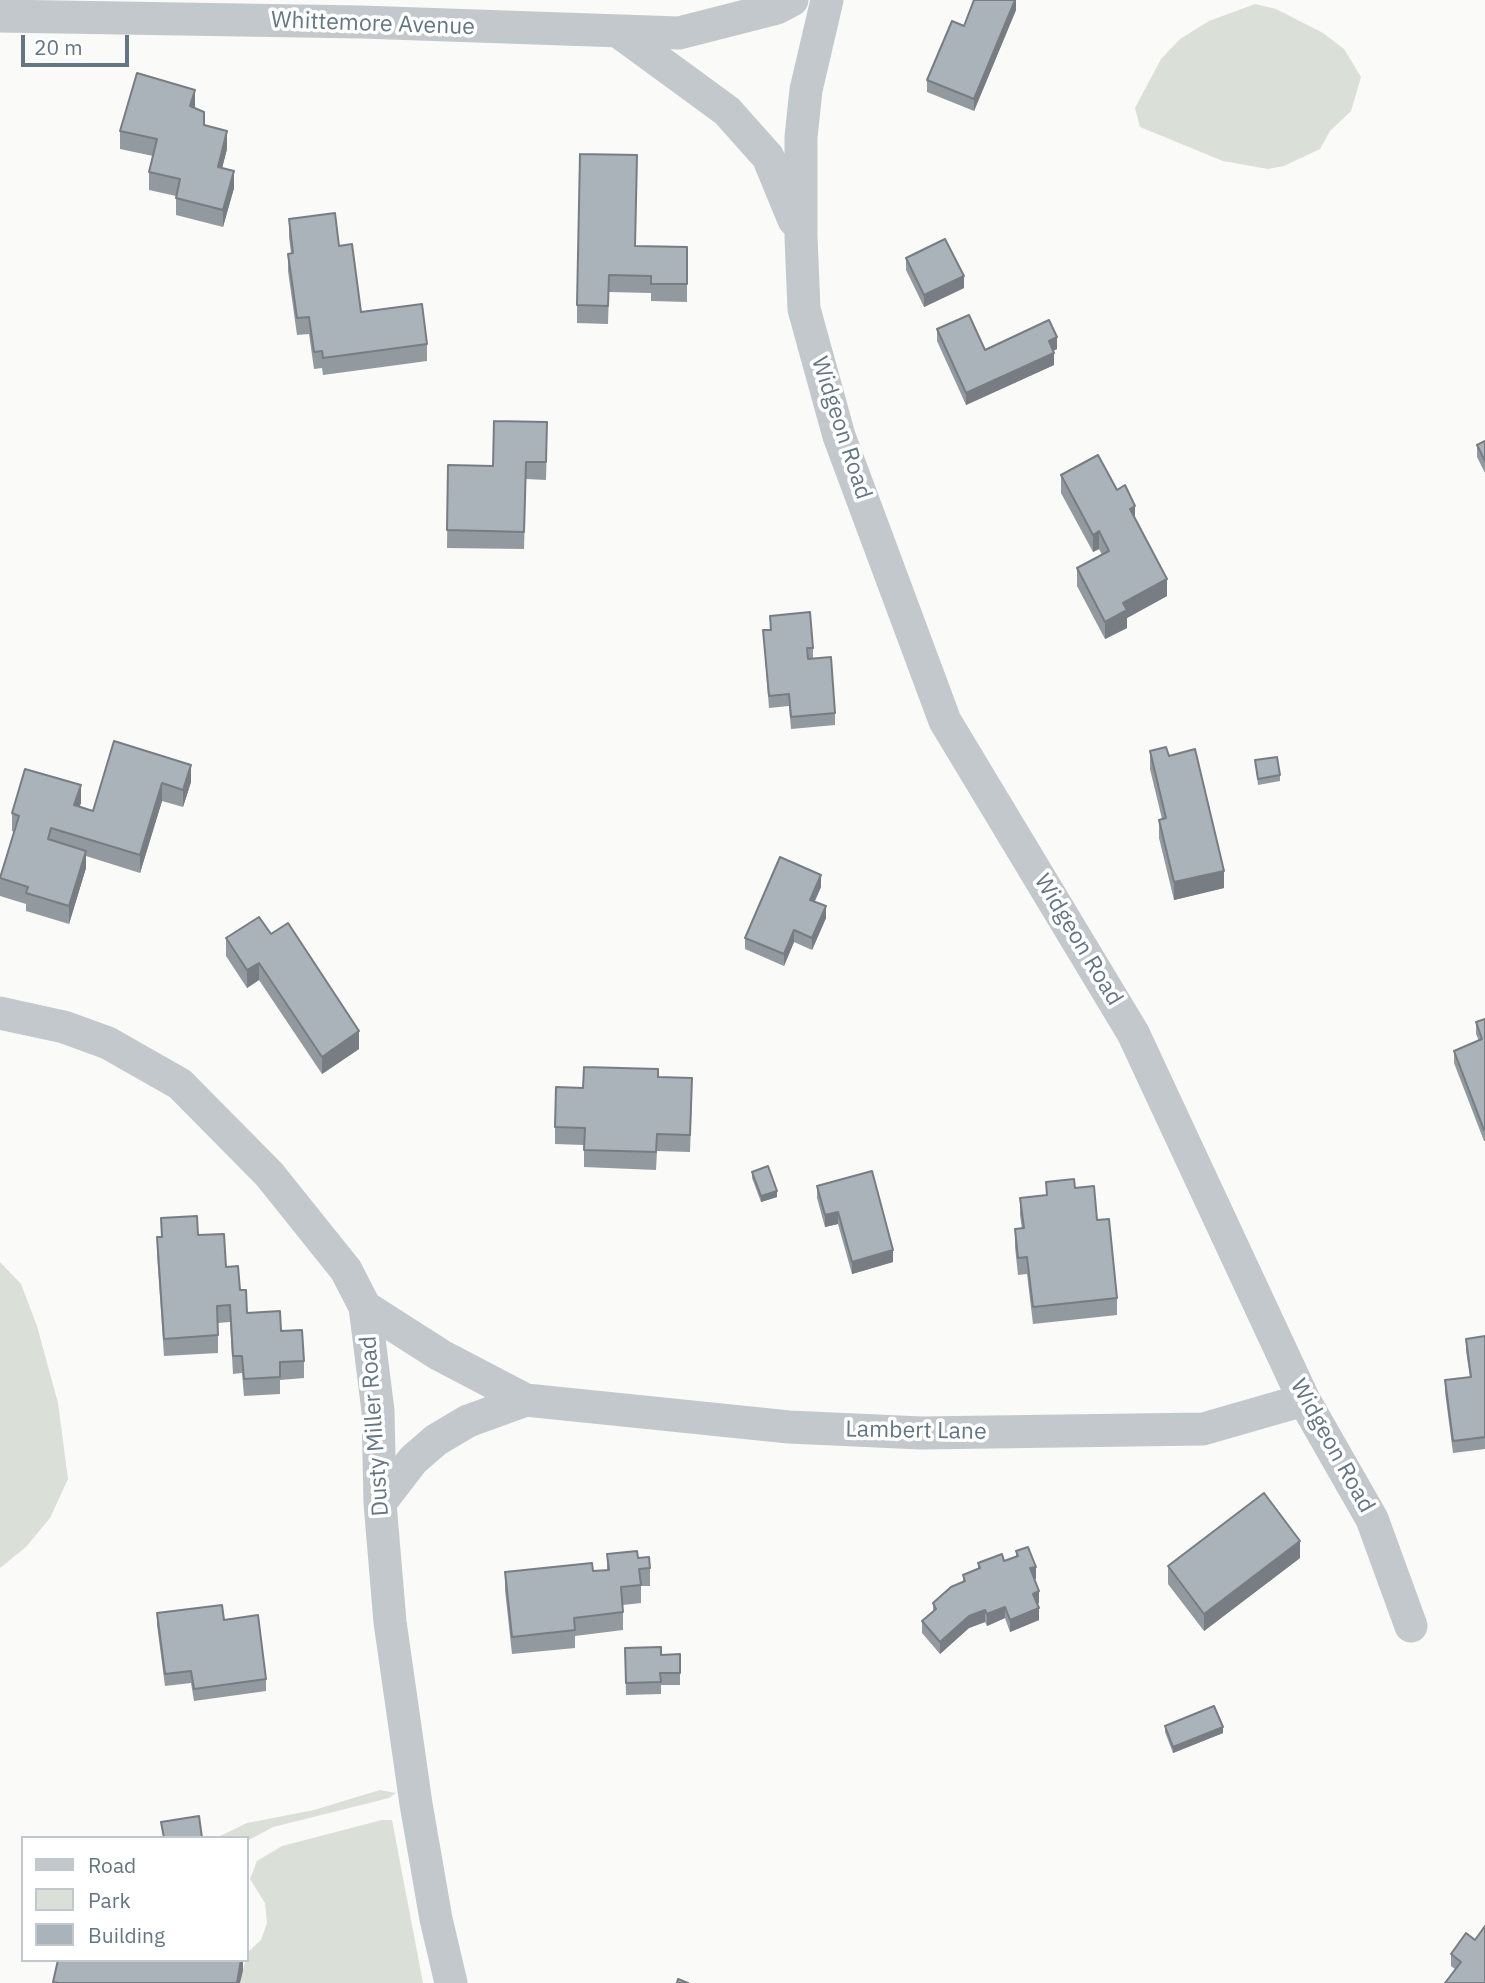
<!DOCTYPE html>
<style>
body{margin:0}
#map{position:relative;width:1485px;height:1983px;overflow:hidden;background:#fafaf8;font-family:"IBM Plex Sans",sans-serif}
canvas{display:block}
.legend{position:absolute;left:21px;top:1836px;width:228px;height:126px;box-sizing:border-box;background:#fff;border:2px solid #c1c8cd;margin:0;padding:9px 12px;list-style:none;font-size:21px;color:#657683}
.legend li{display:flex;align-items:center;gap:14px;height:35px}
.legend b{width:35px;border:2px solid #c1c8cd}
.scale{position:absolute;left:21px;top:35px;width:108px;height:32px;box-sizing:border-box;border:4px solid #657683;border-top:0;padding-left:9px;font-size:21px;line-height:24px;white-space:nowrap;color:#657683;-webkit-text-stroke:5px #fff;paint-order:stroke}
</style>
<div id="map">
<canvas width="1485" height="1983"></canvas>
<ul class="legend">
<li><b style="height:9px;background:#c3c8cc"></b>Road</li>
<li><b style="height:19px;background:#dadfd7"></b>Park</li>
<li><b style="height:19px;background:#aab3b9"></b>Building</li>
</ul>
<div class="scale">20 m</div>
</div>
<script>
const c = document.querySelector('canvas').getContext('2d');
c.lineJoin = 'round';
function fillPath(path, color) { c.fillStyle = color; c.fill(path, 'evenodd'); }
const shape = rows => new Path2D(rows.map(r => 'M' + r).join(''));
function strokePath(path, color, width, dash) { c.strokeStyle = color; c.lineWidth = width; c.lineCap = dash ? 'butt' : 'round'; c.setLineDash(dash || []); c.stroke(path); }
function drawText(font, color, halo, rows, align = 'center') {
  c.font = font + ' "IBM Plex Sans",sans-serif'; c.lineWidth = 7; c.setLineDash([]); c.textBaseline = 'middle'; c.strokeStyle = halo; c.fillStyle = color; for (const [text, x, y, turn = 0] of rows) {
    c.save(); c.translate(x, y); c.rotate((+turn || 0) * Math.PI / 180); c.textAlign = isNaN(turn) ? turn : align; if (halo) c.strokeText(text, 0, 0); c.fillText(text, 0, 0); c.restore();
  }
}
const green = shape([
 [1255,4,1276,9,1323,33,1344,49,1361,77,1351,111,1330,131,1320,149,1284,166,1268,169,1223,161,1140,127,1135,108,1161,59,1180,39,1209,21],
 [0,1262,21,1284,37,1326,58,1403,68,1479,50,1518,26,1547,0,1568],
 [380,1790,396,1793,389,1798,273,1827,247,1841,247,1838,216,1838,247,1823,314,1810],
 [382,1820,392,1820,423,1983,240,1983,247,1953,261,1940,267,1923,265,1903,250,1879,257,1861,282,1846]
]);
const street = shape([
 [827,0,806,90,801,137,801,237,804,309,839,436,945,721,1133,1033,1304,1400,1372,1519,1411,1626],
 [0,16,361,22,679,33,777,8,792,0],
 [619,32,727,111,768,157,794,220],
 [0,1013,64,1027,108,1043,180,1084,269,1174,346,1270,365,1307,378,1411,380,1503,390,1622,416,1804,436,1919,451,1983],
 [365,1307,440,1355,526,1400,789,1427,921,1433,1203,1429,1304,1400],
 [380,1503,413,1460,436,1440,468,1421,526,1400]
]);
const wall = shape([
 [1016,0,1016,10,974,111,927,92,927,80,964,26],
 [195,108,204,125,227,149,222,168,234,188,223,227,176,215,176,196,149,190,149,172,153,156,120,149,120,131],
 [289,219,339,246,361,312,427,344,427,361,323,375,322,368,314,369,309,334,297,335,288,271,288,254,291,253,289,237],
 [635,246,687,247,687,302,651,301,651,293,609,292,608,324,577,323,577,305],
 [906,258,964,288,924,307,906,270],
 [937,329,985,350,1057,349,1053,351,1054,365,966,405,937,341],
 [547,440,546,480,526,479,524,549,447,548,448,465,493,466],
 [1485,441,1485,473,1477,457,1477,445],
 [1061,475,1117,490,1135,519,1167,596,1127,618,1127,628,1105,639,1077,586,1077,568,1102,555,1099,549,1093,552,1061,493],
 [770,616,813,648,813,659,835,713,835,725,791,729,789,706,769,708,763,630,770,630],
 [114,741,191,782,183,807,162,801,140,873,86,856,86,868,69,924,26,911,26,904,0,896,0,878,14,832,12,831,12,813,81,803,79,807,93,811],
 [1150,751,1169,756,1224,888,1174,900,1159,838,1159,820,1162,819,1150,769],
 [1255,760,1280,775,1280,781,1258,785],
 [821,887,815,901,826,918,812,950,794,942,784,966,745,949,745,938],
 [271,934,359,1049,322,1074,259,980,247,988,226,956,226,938],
 [1485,1019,1485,1141,1484,1141,1454,1063,1454,1051,1479,1041,1476,1034,1476,1022],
 [658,1077,692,1095,690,1152,657,1151,656,1170,584,1167,584,1145,555,1144,555,1127,583,1088],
 [752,1172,777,1197,761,1202,752,1178],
 [1046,1182,1075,1188,1097,1220,1117,1298,1117,1315,1033,1324,1027,1274,1018,1275,1015,1247,1015,1229,1022,1229,1020,1215,1020,1198,1046,1195],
 [817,1186,893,1262,852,1274,838,1224,825,1227,817,1198],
 [161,1218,198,1235,226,1267,240,1290,247,1313,281,1331,304,1361,304,1378,280,1380,280,1394,244,1396,242,1373,233,1374,230,1322,218,1323,218,1353,164,1356,157,1254,157,1237,161,1237],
 [1485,1336,1485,1449,1453,1453,1445,1392,1445,1380,1470,1377,1466,1351,1466,1339],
 [1016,1551,1036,1579,1034,1579,1039,1603,1037,1604,1039,1620,1010,1632,1005,1618,987,1626,985,1622,969,1628,940,1654,922,1633,922,1621,933,1612,933,1603,963,1582,963,1575,978,1569,978,1563,1004,1561,1016,1557],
 [607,1554,638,1558,650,1568,650,1586,641,1586,641,1603,623,1605,623,1630,575,1636,575,1648,512,1654,505,1590,505,1572,593,1571,607,1570],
 [1300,1558,1204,1631,1168,1584,1168,1566],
 [157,1613,224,1620,266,1679,266,1691,194,1701,191,1683,165,1686,157,1625],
 [625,1648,661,1655,680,1654,680,1685,661,1685,661,1694,626,1695],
 [1165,1726,1223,1733,1173,1753,1165,1732],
 [1451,1954,1485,1983,1455,1969,1451,1966]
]);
const shadedWall = shape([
 [1015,0,1016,0,1016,10,974,111,974,99],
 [195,90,195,108,190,106],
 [227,131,227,149,218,184,218,167],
 [234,171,234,188,223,227,223,210],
 [964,276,964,288,924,307,924,295],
 [1057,337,1057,349,1049,353,1049,341],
 [1054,353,1054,365,966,405,966,393],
 [1135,506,1135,524,1130,509],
 [1099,531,1099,549,1093,552,1093,535],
 [1167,579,1167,596,1127,618,1127,628,1105,639,1105,622,1123,603],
 [191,765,191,782,183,807,183,790],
 [162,783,162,801,140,873,140,855],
 [81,785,81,803,74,823,74,805],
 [86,851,86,868,69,924,69,906],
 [1224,871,1224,888,1174,900,1174,882],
 [821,875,821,887,810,911,810,900],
 [826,906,826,918,812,950,812,938],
 [794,930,794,942,784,966,784,954],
 [259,963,259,980,247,988,247,970],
 [359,1031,359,1049,322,1074,322,1057],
 [777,1191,777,1197,761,1202,761,1196],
 [838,1212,838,1224,825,1227,825,1215],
 [893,1250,893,1262,852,1274,852,1262],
 [1300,1541,1300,1558,1204,1631,1204,1614],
 [1036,1567,1036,1579,1030,1580,1030,1568],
 [1039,1591,1039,1603,1033,1606,1033,1594],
 [1005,1607,1005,1618,987,1626,987,1614],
 [1039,1608,1039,1620,1010,1632,1010,1620],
 [985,1610,985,1622,969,1628,940,1654,940,1642,969,1616],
 [1223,1727,1223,1733,1173,1753,1173,1747],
 [241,1960,243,1960,243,1971,240,1983,237,1983]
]);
const building = shape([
 [974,0,1015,0,974,99,927,80,952,21,964,26,974,0],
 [137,73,195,90,190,106,204,112,204,125,227,131,218,167,234,171,223,210,176,198,180,179,149,172,157,139,120,131,137,73],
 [580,154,637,155,635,246,687,247,687,284,651,284,651,276,609,275,608,306,577,305,580,154],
 [335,213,339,246,352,244,361,312,422,304,427,344,323,358,322,351,314,352,309,317,297,318,288,254,293,253,289,219,335,213],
 [945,239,964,276,924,295,906,258,945,239],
 [969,315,985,350,1049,320,1057,337,1049,341,1054,353,966,393,937,329,969,315],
 [494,421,547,422,546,462,526,462,524,532,447,530,448,465,493,466,494,421],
 [1485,441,1485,461,1477,445,1485,441],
 [1098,455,1117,490,1125,485,1135,506,1130,509,1167,579,1123,603,1127,610,1105,622,1077,568,1109,551,1099,531,1093,535,1061,475,1098,455],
 [810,612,813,648,807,648,808,659,831,657,835,713,791,717,789,694,769,696,763,630,771,630,770,616,810,612],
 [114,741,191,765,183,790,162,783,140,855,51,828,48,839,86,851,69,906,26,893,28,887,0,878,19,816,12,813,25,769,81,785,74,805,93,811,114,741],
 [1166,747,1169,756,1195,749,1224,871,1174,882,1159,820,1166,818,1150,751,1166,747],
 [1277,757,1280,775,1258,779,1255,760,1277,757],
 [780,857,821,875,810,900,826,906,812,938,794,930,784,954,745,938,780,857],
 [259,917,271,934,288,923,359,1031,322,1057,259,963,247,970,226,938,259,917],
 [1485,1019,1485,1129,1484,1130,1454,1051,1482,1039,1476,1022,1485,1019],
 [584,1067,658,1069,658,1077,692,1078,690,1135,657,1134,656,1152,584,1150,585,1128,555,1127,556,1087,583,1088,584,1067],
 [768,1166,777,1191,761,1196,752,1172,768,1166],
 [872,1171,893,1250,852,1262,838,1212,825,1215,817,1186,872,1171],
 [1074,1179,1075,1188,1094,1186,1097,1220,1109,1219,1117,1298,1033,1307,1027,1257,1018,1258,1015,1229,1024,1228,1020,1198,1047,1195,1046,1182,1074,1179],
 [197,1216,198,1235,224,1234,226,1267,238,1266,240,1290,246,1290,247,1313,280,1311,281,1331,302,1330,304,1361,280,1362,280,1377,244,1379,242,1356,233,1356,230,1305,217,1306,218,1335,164,1339,157,1237,162,1237,161,1218,197,1216],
 [1485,1336,1485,1437,1453,1441,1445,1380,1471,1377,1466,1339,1485,1336],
 [1264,1493,1300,1541,1204,1614,1168,1566,1264,1493],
 [1028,1547,1036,1567,1030,1568,1039,1591,1033,1594,1039,1608,1010,1620,1005,1607,987,1614,985,1610,969,1616,940,1642,922,1621,936,1609,933,1603,951,1587,965,1581,963,1575,980,1568,978,1563,1002,1554,1004,1561,1018,1556,1016,1551,1028,1547],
 [637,1551,638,1558,649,1557,650,1568,639,1569,641,1585,621,1587,623,1612,574,1618,575,1630,512,1637,505,1572,592,1563,593,1571,609,1570,607,1554,637,1551],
 [222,1605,224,1620,258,1615,266,1679,194,1689,191,1671,165,1674,157,1613,222,1605],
 [661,1647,661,1655,680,1654,680,1673,660,1673,661,1682,626,1683,625,1648,661,1647],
 [1214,1706,1223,1727,1173,1747,1165,1726,1214,1706],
 [199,1816,202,1838,164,1838,161,1822,199,1816],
 [1485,1926,1485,1983,1445,1983,1461,1962,1451,1954,1466,1933,1475,1940,1485,1926],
 [58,1960,241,1960,237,1983,59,1983,53,1982,58,1960],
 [678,1979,688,1983,677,1983,678,1979]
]);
const streetNames = [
 ["Whittemore Avenue",373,24,2],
 ["Widgeon Road",841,428,72],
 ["Widgeon Road",1078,940,59],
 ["Dusty Miller Road",375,1426,-94],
 ["Lambert Lane",916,1431,1],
 ["Widgeon Road",1332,1446,61]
];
fillPath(green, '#dadfd7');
strokePath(street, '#c3c8cc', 33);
fillPath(wall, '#929a9f');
fillPath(shadedWall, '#777d82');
fillPath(building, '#aab3b9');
strokePath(building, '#777d82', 2);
drawText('23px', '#657683', '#fff', streetNames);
</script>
